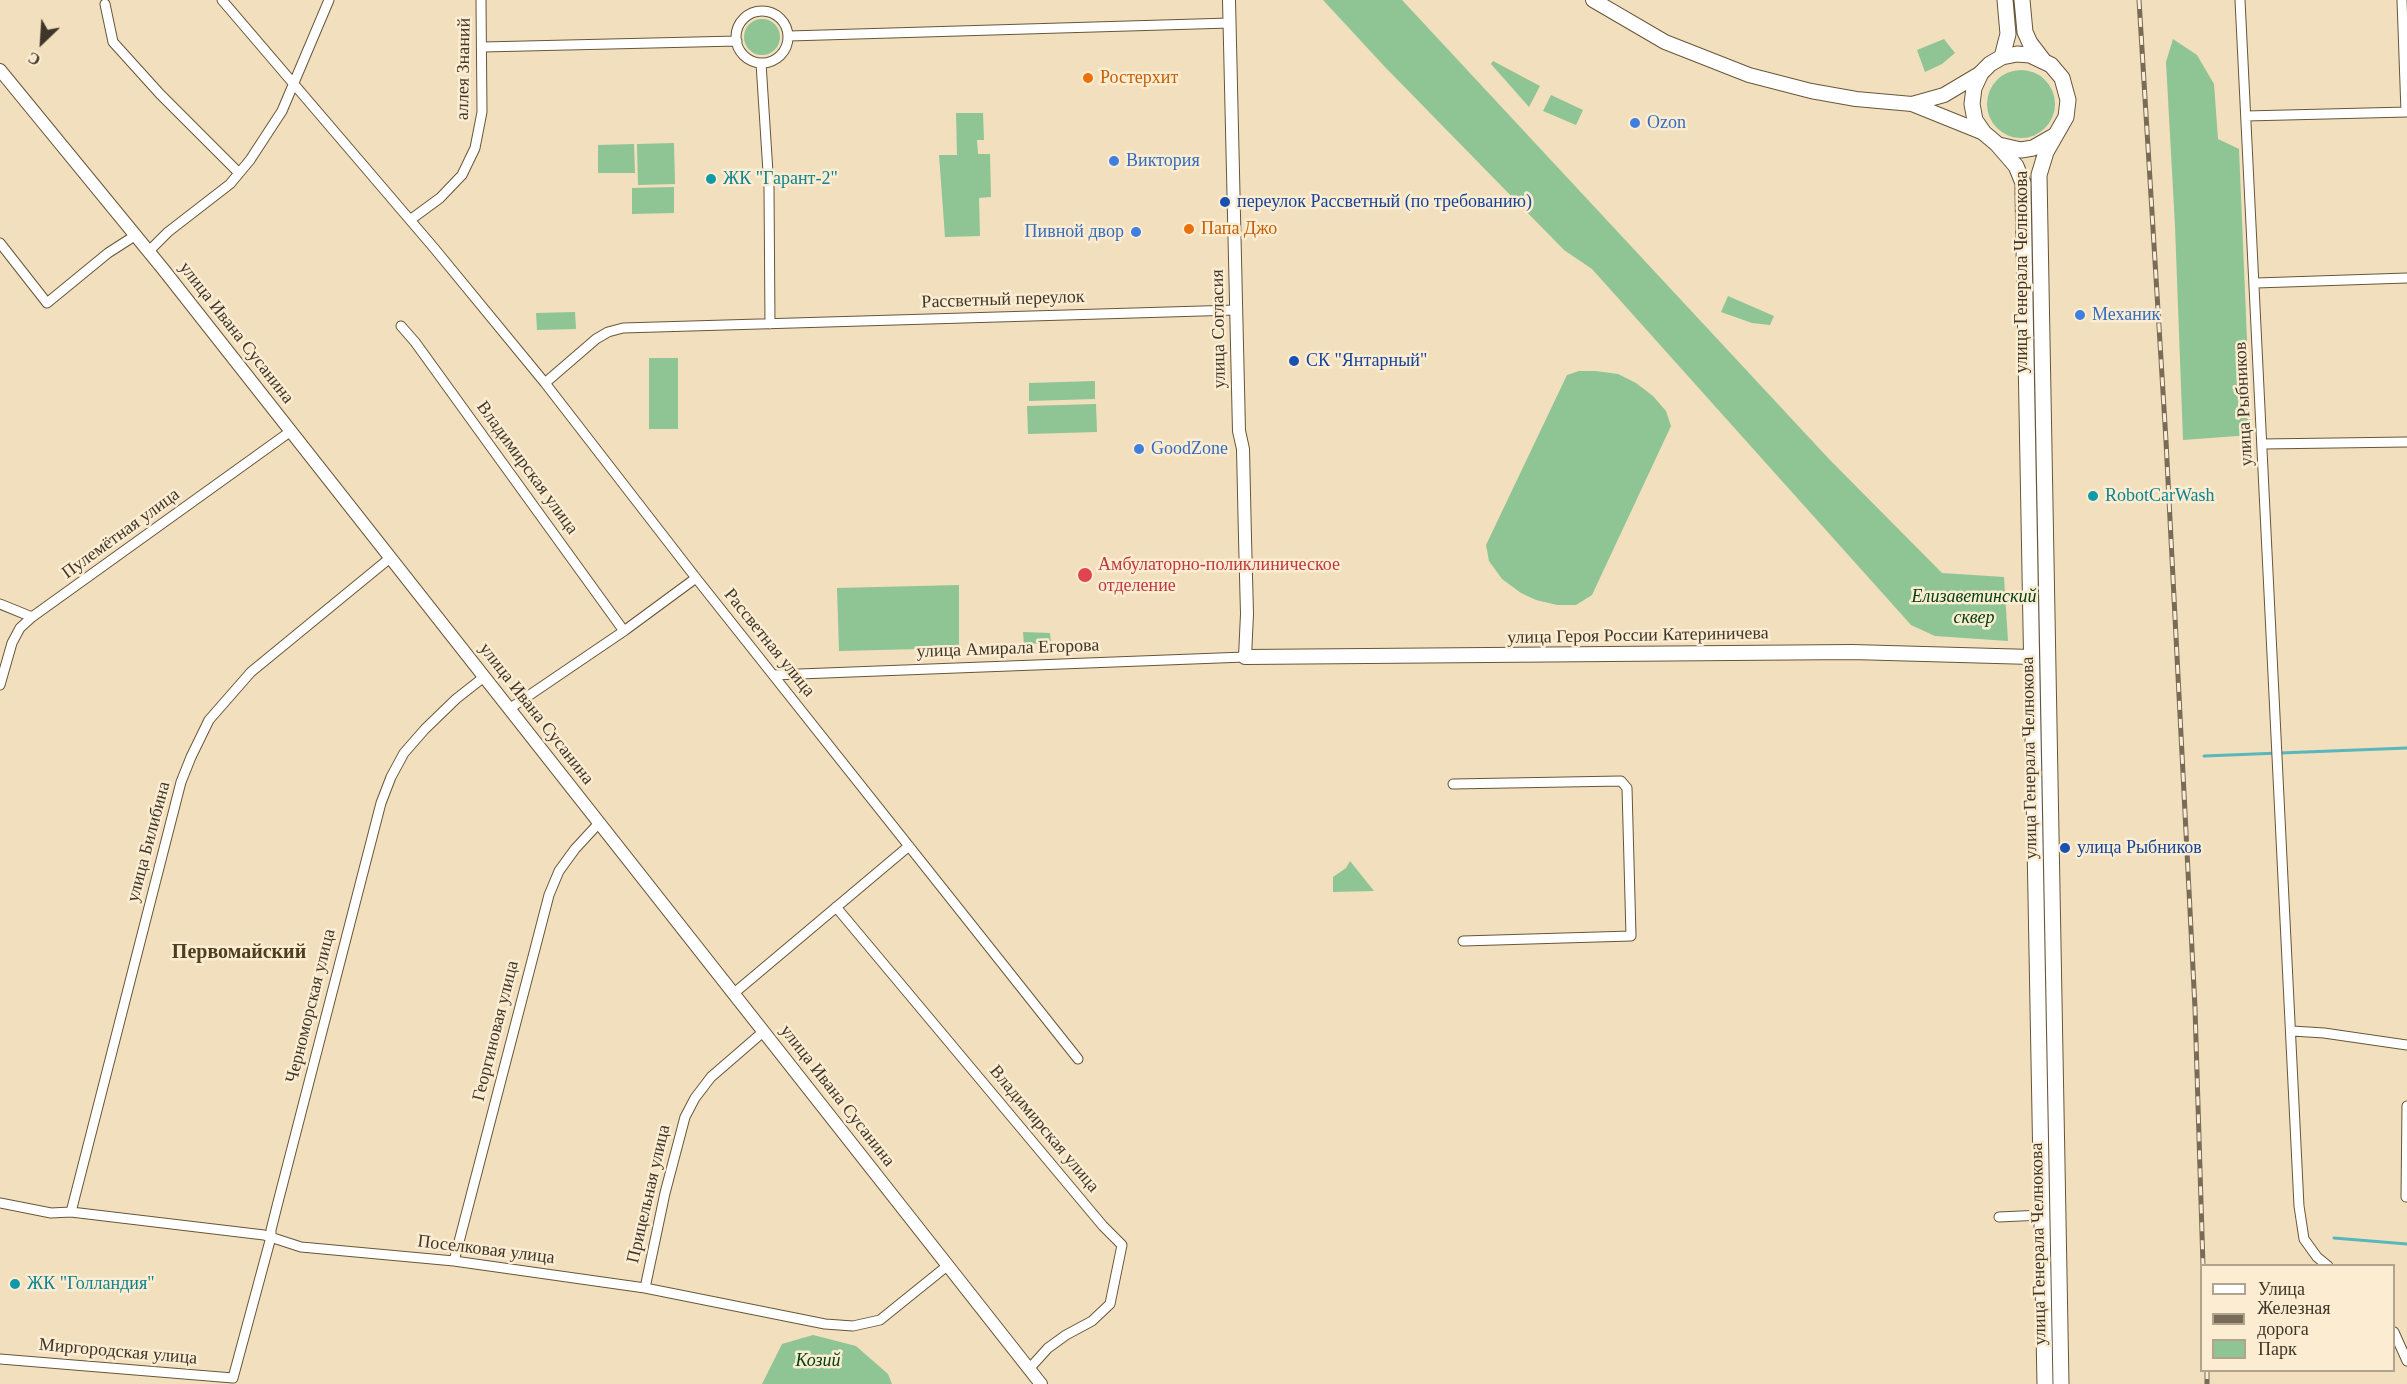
<!DOCTYPE html>
<meta charset="utf-8">
<style>
body{margin:0}
#map{position:relative;width:2407px;height:1384px;overflow:hidden;background:#f2dfbd;font-family:"Times New Roman",serif}
canvas{display:block}
.legend{position:absolute;left:2200px;top:1264px;width:195px;height:108px;box-sizing:border-box;background:#fcedd2;border:2px solid #b0a48e;margin:0;padding:8px 10px;list-style:none;font-size:18px;color:#3e3629}
.legend li{display:flex;align-items:center;gap:12px;height:30px}
.legend b{width:30px;border:2px solid #b0a48e}
.north{position:absolute;left:12px;top:12px;width:60px;height:60px;-webkit-text-stroke:4px #fcedd2;paint-order:stroke;rotate:205deg;font-size:16px;font-weight:700;line-height:24px;text-align:center;color:#3e3629}
.north::after{content:'';display:block;margin:auto;width:21px;height:27px;background:#3e3629;clip-path:polygon(50% 0,100% 100%,50% 72%,0 100%)}
</style>
<div id="map">
<canvas width="2407" height="1384"></canvas>
<ul class="legend">
<li><b style="height:8px;background:#fff"></b>Улица</li>
<li><b style="height:8px;background:#786c59"></b>Железная дорога</li>
<li><b style="height:16px;background:#8fc495"></b>Парк</li>
</ul>
<div class="north">С</div>
</div>
<script>
const c = document.querySelector('canvas').getContext('2d');
c.lineJoin = 'round';
function fillPath(path, color) { c.fillStyle = color; c.fill(path, 'evenodd'); }
const shape = rows => new Path2D(rows.map(r => 'M' + r).join(''));
function strokePath(path, color, width, dash) { c.strokeStyle = color; c.lineWidth = width; c.lineCap = dash ? 'butt' : 'round'; c.setLineDash(dash || []); c.stroke(path); }
function drawText(font, color, halo, rows, align = 'center') {
  c.font = font + ' "Times New Roman",serif'; c.lineWidth = 5; c.setLineDash([]); c.textBaseline = 'middle'; c.strokeStyle = halo; c.fillStyle = color; for (const [text, x, y, turn = 0] of rows) {
    c.save(); c.translate(x, y); c.rotate((+turn || 0) * Math.PI / 180); c.textAlign = isNaN(turn) ? turn : align; if (halo) c.strokeText(text, 0, 0); c.fillText(text, 0, 0); c.restore();
  }
}
const green = shape([
 [1323,0,1402,0,1829,459,1942,573,2004,577,2008,641,1935,636,1911,625,1592,269,1564,250,1385,67],
 '744 37a18 18 0 1 1 36 0a18 18 0 1 1-36 0Z',
 [1944,39,1955,53,1942,64,1925,72,1917,50],
 [2173,39,2197,55,2214,84,2218,139,2239,149,2251,435,2183,440,2175,226,2166,62],
 [1493,61,1540,86,1529,107,1491,64],
 '1987 104a34 34 0 1 1 68 0a34 34 0 1 1-68 0Z',
 [1551,95,1583,110,1576,125,1543,111],
 [956,113,983,113,984,140,977,140,978,154,990,154,991,197,979,198,980,236,945,237,939,155,957,155],
 [674,143,675,184,638,185,637,144],
 [634,144,635,173,598,173,598,145],
 [674,187,674,213,632,214,632,188],
 [1728,296,1774,316,1770,325,1752,323,1721,312],
 [575,312,576,329,537,330,536,313],
 [649,358,678,358,678,429,649,429],
 [1579,371,1596,371,1618,374,1636,383,1653,396,1666,411,1671,426,1592,595,1576,605,1557,605,1536,600,1521,593,1502,579,1489,561,1486,545,1567,375],
 [1095,381,1095,399,1029,401,1029,383],
 [1096,404,1097,432,1028,434,1027,406],
 [959,585,959,648,839,651,837,588],
 [1023,632,1050,633,1051,643,1024,644],
 [1350,861,1374,891,1333,892,1333,877,1346,868],
 [813,1335,856,1346,888,1374,892,1384,762,1384,782,1344]
]);
const stream = shape([
 [2204,756,2407,748],
 [2334,1238,2407,1244]
]);
const minor = shape([
 [222,0,434,248,545,383,696,578,1078,1059],
 [2240,0,2299,1206,2304,1239,2317,1257,2328,1266],
 [2402,0,2406,112],
 [105,4,113,42,160,94,239,173],
 '736 37a26 26 0 1 1 52 0a26 26 0 1 1-52 0Z',
 [789,36,1230,23],
 [483,47,737,41],
 [761,63,769,188,770,324],
 [2246,116,2407,112],
 [410,220,440,198,462,175,475,148,482,112,481,0],
 [0,243,47,303,108,253,136,235],
 [149,251,168,232,230,184,250,160,282,111,329,0],
 [2256,283,2407,278],
 [401,326,415,342,624,631],
 [545,383,596,339,608,332,623,328,1236,310],
 [2262,444,2407,442],
 [0,604,32,617],
 [773,675,1245,657],
 [0,685,12,643,20,628,32,617,291,431],
 [509,709,624,631,696,578],
 [1453,784,1621,781,1627,788,1631,936,1463,941],
 [836,907,1103,1226,1122,1245,1110,1304,1092,1321,1066,1335,1048,1348,1029,1369],
 [733,994,909,846],
 [2292,1031,2324,1033,2407,1045],
 [2406,1197,2407,1106],
 [0,1203,51,1213,71,1212,264,1235,301,1247,454,1261,645,1288,825,1324,853,1326,880,1320,947,1266],
 [71,1212,181,782,191,757,209,720,251,672,390,558],
 [1999,1217,2042,1215],
 [454,1261,549,895,559,871,575,849,599,823],
 [645,1288,665,1193,685,1117,695,1098,711,1077,763,1032],
 [2394,1332,2407,1361],
 [0,1359,233,1378,271,1237,271,1230,277,1206,381,803,391,777,404,753,425,729,456,699,484,677]
]);
const tertiary = shape([
 [1229,0,1239,431,1243,449,1245,538,1247,614,1245,657],
 [0,70,163,269,1041,1384]
]);
const secondary = shape([
 [1593,0,1665,42,1749,75,1811,91,1856,99,1912,104,1984,133],
 [1912,104,1944,95,1981,73],
 [1245,657,1852,652,2032,657]
]);
const primary = shape([
 [2022,0,2025,32,2030,43,2043,60],
 [2002,57,2008,34,2005,0],
 [1999,145,2021,150,2033,148,2054,136],
 [2045,1384,2023,192,2023,183,2016,166,1997,144,1984,133,1975,120,1972,104,1974,88,1981,73,1990,64,2002,57,2017,54,2030,55,2051,65,2062,78,2068,100,2066,117,2046,152,2039,175,2061,1384]
]);
const rail = shape([
 [2139,0,2166,441,2195,1008,2203,1266],
 [2207,1370,2207,1384]
]);
const markers = [
 [1088,78,6,"#e8710a"],
 [1635,123,6,"#3f7fe0"],
 [1114,161,6,"#3f7fe0"],
 [711,179,6,"#0f9aa8"],
 [1225,202,6,"#1a4fb4"],
 [1189,229,6,"#e8710a"],
 [1136,232,6,"#3f7fe0"],
 [2080,315,6,"#3f7fe0"],
 [1294,361,6,"#1a4fb4"],
 [1139,449,6,"#3f7fe0"],
 [2093,496,6,"#0f9aa8"],
 [1085,575,8,"#e0444e"],
 [2065,848,6,"#1a4fb4"],
 [15,1284,6,"#0f9aa8"]
];
const streetNames = [
 ["аллея Знаний",464,69,-89],
 ["улица Генерала Челнокова",2022,272,-90],
 ["Рассветный переулок",1003,300,-2],
 ["улица Согласия",1219,329,-91],
 ["улица Ивана Сусанина",236,333,52],
 ["улица Рыбников",2244,404,-93],
 ["Владимирская улица",527,468,54],
 ["Пулемётная улица",121,534,-36],
 ["улица Героя России Катериничева",1638,636,-1],
 ["Рассветная улица",769,643,51],
 ["улица Амирала Егорова",1008,649,-2],
 ["улица Ивана Сусанина",536,714,52],
 ["улица Генерала Челнокова",2030,758,-91],
 ["улица Билибина",149,842,-75],
 ["Черноморская улица",311,1006,-76],
 ["Георгиновая улица",496,1031,-76],
 ["улица Ивана Сусанина",837,1096,52],
 ["Владимирская улица",1044,1129,50],
 ["Прицельная улица",649,1194,-77],
 ["улица Генерала Челнокова",2039,1244,-91],
 ["Поселковая улица",486,1250,7],
 ["Миргородская улица",118,1352,5]
];
const foodNames = [
 ["Ростерхит",1100,78],
 ["Папа Джо",1201,229]
];
const shopNames = [
 ["Ozon",1647,123],
 ["Виктория",1126,161],
 ["Пивной двор",1124,232,"right"],
 ["Механик",2092,315],
 ["GoodZone",1151,449]
];
const cultureNames = [
 ["ЖК \"Гарант-2\"",723,179],
 ["RobotCarWash",2105,496],
 ["ЖК \"Голландия\"",27,1284]
];
const transitNames = [
 ["переулок Рассветный (по требованию)",1237,202],
 ["СК \"Янтарный\"",1306,361],
 ["улица Рыбников",2077,848]
];
const healthNames = [
 ["Амбулаторно-поликлиническое",1098,565],
 ["отделение",1098,586]
];
const parkNames = [
 ["Елизаветинский",1974,597],
 ["сквер",1974,618],
 ["Козий",818,1361]
];
const neighbourhoodNames = [
 ["Первомайский",239,953]
];
fillPath(green, '#8fc495');
strokePath(stream, '#59b6bd', 3);
strokePath(minor, '#675639', 11);
strokePath(tertiary, '#675639', 14);
strokePath(secondary, '#675639', 16);
strokePath(primary, '#675639', 17);
strokePath(minor, '#fff', 9);
strokePath(tertiary, '#fff', 12);
strokePath(secondary, '#fff', 14);
strokePath(primary, '#fff', 15);
strokePath(rail, '#786c59', 5);
strokePath(rail, '#fcedd2', 3, [9]);
for (const [x, y, r, color] of markers) { const dot = new Path2D(); dot.arc(x, y, r, 0, 2 * Math.PI); c.fillStyle = color; c.fill(dot); strokePath(dot, '#fcedd2', 2); }
drawText('18px', '#3e3629', '#fcedd2', streetNames);
drawText('18px', '#c56008', '#fcedd2', foodNames, 'left');
drawText('18px', '#366cbe', '#fcedd2', shopNames, 'left');
drawText('18px', '#0d838f', '#fcedd2', cultureNames, 'left');
drawText('18px', '#164399', '#fcedd2', transitNames, 'left');
drawText('18px', '#be3a42', '#fcedd2', healthNames, 'left');
drawText('italic 18px', '#004013', '#fcedd2', parkNames);
drawText('bold 20px', '#4d3e20', '#fcedd2', neighbourhoodNames);
</script>
